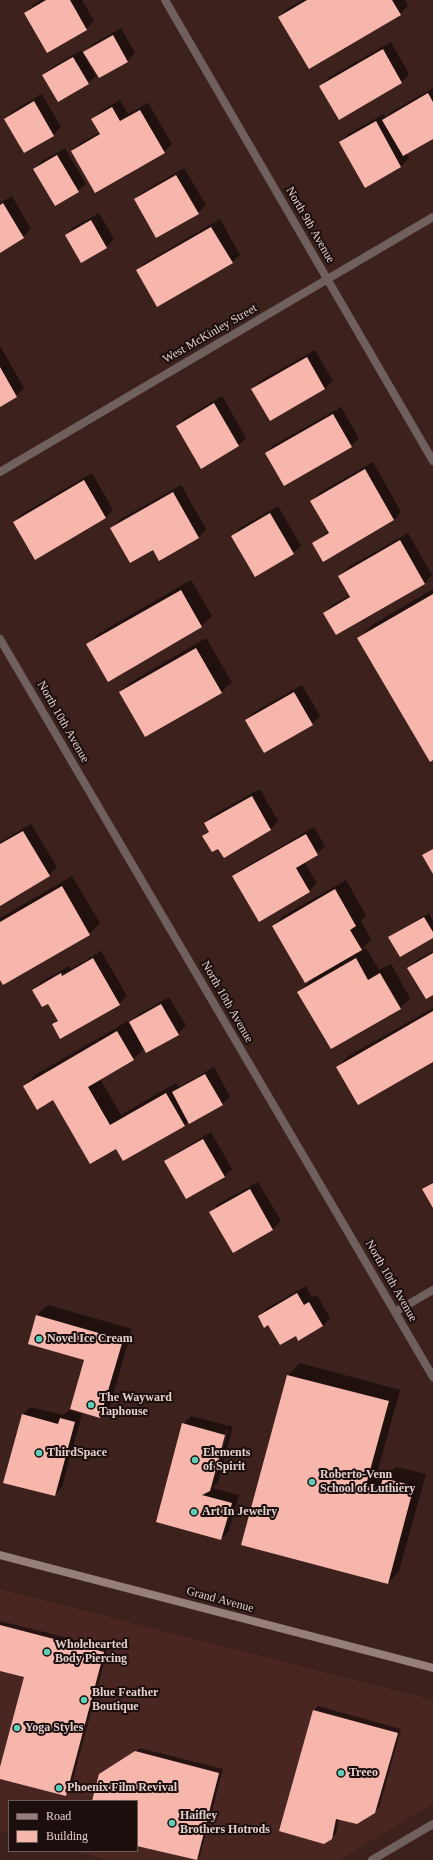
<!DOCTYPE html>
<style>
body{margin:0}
#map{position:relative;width:433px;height:1860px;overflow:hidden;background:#3c211d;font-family:"Times New Roman",serif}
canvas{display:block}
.legend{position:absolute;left:8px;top:1800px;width:130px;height:52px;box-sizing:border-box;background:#1b0e0d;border:1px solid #6b5b59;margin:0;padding:5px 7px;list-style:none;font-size:12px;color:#e2cfcc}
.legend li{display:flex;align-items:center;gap:8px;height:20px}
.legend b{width:20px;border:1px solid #6b5b59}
</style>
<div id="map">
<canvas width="433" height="1860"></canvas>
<ul class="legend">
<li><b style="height:5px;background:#967f7b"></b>Road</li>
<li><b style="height:11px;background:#f7b6ac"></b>Building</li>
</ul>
</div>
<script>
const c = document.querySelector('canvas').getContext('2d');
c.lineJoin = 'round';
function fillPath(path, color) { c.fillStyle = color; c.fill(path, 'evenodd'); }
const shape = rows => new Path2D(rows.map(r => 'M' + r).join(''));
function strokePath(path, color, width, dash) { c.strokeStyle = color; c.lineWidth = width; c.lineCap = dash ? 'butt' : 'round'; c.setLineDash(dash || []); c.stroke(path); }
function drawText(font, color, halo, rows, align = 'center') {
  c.font = font + ' "Times New Roman",serif'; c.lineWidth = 4; c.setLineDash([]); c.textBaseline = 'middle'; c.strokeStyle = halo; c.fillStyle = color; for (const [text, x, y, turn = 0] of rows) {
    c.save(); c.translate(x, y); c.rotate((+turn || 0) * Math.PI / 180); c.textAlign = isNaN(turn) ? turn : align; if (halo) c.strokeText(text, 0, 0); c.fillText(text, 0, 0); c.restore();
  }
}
const built = shape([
 [0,1589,433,1700,433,1804,339,1860,106,1860,73,1851,137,1851,137,1801,9,1801,9,1834,0,1831]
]);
const shadow = shape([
 [41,0,82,0,94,21,86,29,25,13,33,5],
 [303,0,405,0,408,6,400,14,279,17,287,9],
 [121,28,135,53,128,61,99,77,85,52,93,44],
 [391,42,409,74,402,82,339,118,320,86,328,78],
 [81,50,96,76,88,83,43,76,51,68],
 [433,88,433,137,406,153,409,158,401,166,366,187,341,142,348,134,384,114,386,117,391,112],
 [42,94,61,127,53,135,5,119,13,111],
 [120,100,128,114,148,103,172,144,164,152,72,151,80,143,100,132,93,119,101,111],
 [65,148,86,184,78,191,34,169,42,161],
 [184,168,206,205,198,213,135,199,143,192],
 [12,196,31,229,23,237,0,250,0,203],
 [99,213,114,239,106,247,66,235,74,227],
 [220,219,240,255,232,262,137,270,145,263],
 [0,346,24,388,16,396,0,405],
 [315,350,333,381,325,388,270,420,253,389,260,381],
 [222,396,246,438,238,446,177,426,185,418],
 [341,407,359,438,351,446,266,453,274,445],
 [373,462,401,512,394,520,313,543,329,531,312,501,319,493],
 [92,473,113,510,105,518,14,522,22,514],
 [181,485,206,529,199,537,159,560,153,549,112,528,119,520],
 [278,506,301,546,293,553,233,536,240,528],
 [408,533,432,575,425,583,336,634,324,613,332,605,350,595,339,576,347,568],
 [191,580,212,616,201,626,87,645,98,634],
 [433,589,433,759,359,638,372,625],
 [206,638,232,682,221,692,120,692,131,682],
 [302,685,320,716,312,724,246,720,254,712],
 [260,789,278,821,271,829,224,856,219,847,204,837,209,831,205,823,213,815],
 [31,824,57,867,49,875,1,904,0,842],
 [314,827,325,846,317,854,304,862,317,883,309,891,234,876,242,869],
 [72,876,100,923,89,934,3,984,0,978,0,918],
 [346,880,366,915,361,921,371,939,359,952,366,948,379,970,391,964,410,998,400,1008,299,992,312,979,273,926,283,916],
 [429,913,433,921,433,937,389,938,394,933],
 [101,951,127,996,119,1004,53,1024,58,1019,49,1002,33,990,41,982,69,966,71,969],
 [433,951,433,994,409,968,417,960],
 [169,997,186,1026,178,1034,145,1048,133,1059,100,1079,121,1115,176,1083,179,1087,214,1067,230,1097,222,1104,189,1121,184,1125,116,1148,54,1099,24,1086,35,1075,128,1021,129,1024,138,1015],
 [433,1008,433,1061,337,1068,347,1057],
 [211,1132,232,1169,224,1177,166,1162,174,1154],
 [433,1181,433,1206,423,1189],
 [258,1182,281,1221,273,1229,233,1252,210,1212,218,1204],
 [306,1286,312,1297,317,1295,330,1318,323,1326,296,1335,269,1324,259,1316,267,1308],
 [48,1305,132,1329,110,1406,100,1417,85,1360,29,1344,37,1315],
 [300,1363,400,1390,377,1473,387,1476,396,1467,426,1474,399,1571,388,1583,288,1375],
 [30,1407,63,1415,69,1410,82,1414,62,1487,54,1495,22,1415],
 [191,1416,233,1427,218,1482,212,1488,239,1495,229,1531,221,1539,157,1521,183,1424],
 [226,1430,228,1430,212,1487,210,1487],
 [0,1621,108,1648,70,1791,66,1795,0,1778,0,1771,25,1676,0,1670],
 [318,1706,401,1729,379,1808,374,1813,339,1819,336,1834,331,1838,280,1831,314,1710],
 [140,1748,223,1769,200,1856,196,1860,137,1845,137,1801,93,1801,100,1775]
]);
const building = shape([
 [46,0,70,0,87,30,47,53,24,13],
 [307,0,392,0,401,15,309,69,278,17],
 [113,35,128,62,99,78,83,52],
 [383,49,402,83,339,120,319,86],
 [73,57,89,84,58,102,42,75],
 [428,93,433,102,433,139,403,156,382,120],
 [34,101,54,136,24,153,4,119],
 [112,107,120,121,140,110,165,153,95,193,71,151,100,134,91,119],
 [376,121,401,167,365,188,339,142],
 [57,155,79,192,55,206,33,169],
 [176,175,199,214,156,238,134,199],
 [3,203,24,238,0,253,0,205],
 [91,220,107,248,81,263,65,235],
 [211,227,233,263,157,307,136,270],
 [307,357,325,389,270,421,251,389],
 [0,367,17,397,0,407],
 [214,403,239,446,201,469,176,426],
 [333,414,352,447,284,486,265,453],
 [365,469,394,520,323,562,312,543,329,533,310,501],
 [84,480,106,518,35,560,13,522],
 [173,492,199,538,159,561,153,550,130,563,110,528],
 [270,513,294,554,255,577,231,536],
 [400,540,425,584,336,635,323,613,350,597,338,576],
 [181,590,202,627,108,682,86,644],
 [433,594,433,760,430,762,357,638],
 [196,648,222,693,145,737,119,692],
 [294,692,313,725,264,753,245,720],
 [252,796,271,830,224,858,218,849,212,852,202,836,209,832,204,823],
 [23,831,50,876,0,906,0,844],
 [306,834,318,855,296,868,310,892,259,922,232,876],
 [433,849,433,874,422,855],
 [62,886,90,935,3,985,0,980,0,922],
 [335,889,356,926,350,930,362,950,305,983,272,926],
 [424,917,433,932,433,938,400,957,388,937],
 [433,953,433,995,426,999,407,968],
 [93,958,120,1005,60,1039,52,1024,58,1021,48,1004,42,1007,32,990,61,973,62,976],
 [356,958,368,980,380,973,401,1009,331,1049,297,992],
 [161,1004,179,1035,146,1053,129,1022],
 [433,1011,433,1062,358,1105,336,1067],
 [117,1031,134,1060,88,1087,110,1125,166,1093,185,1126,123,1161,116,1149,90,1164,53,1100,37,1110,23,1086],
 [205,1074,223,1105,189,1124,172,1092],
 [203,1139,225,1177,186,1199,164,1161],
 [433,1183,433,1208,422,1189],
 [250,1189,273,1230,233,1253,209,1212],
 [297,1293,304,1305,309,1302,323,1326,298,1341,296,1336,280,1345,268,1325,264,1328,258,1316],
 [36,1315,123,1340,100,1418,70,1409,84,1360,28,1344],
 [287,1375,389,1401,366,1485,380,1489,383,1478,414,1486,388,1584,241,1545],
 [22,1414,58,1424,60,1418,75,1422,55,1496,3,1483],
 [182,1423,225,1435,210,1491,202,1495,232,1503,221,1540,156,1522],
 [0,1625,104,1652,66,1796,0,1779,0,1767,24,1677,0,1671],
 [313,1710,398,1733,375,1813,357,1824,336,1819,332,1839,324,1844,279,1831],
 [135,1751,219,1773,197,1860,137,1846,137,1801,92,1801,99,1774]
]);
const minor = shape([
 [165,0,433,461],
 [0,472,433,217],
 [0,639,433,1377],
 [395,1312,433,1290],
 [372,1860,433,1824]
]);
const secondary = shape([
 [0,1555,433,1668]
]);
const markers = [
 [39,1339,4,"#5eceb8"],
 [91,1405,4,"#5eceb8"],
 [39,1453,4,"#5eceb8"],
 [195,1460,4,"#5eceb8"],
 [312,1482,4,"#5eceb8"],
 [194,1512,4,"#5eceb8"],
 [47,1652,4,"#5eceb8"],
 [84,1700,4,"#5eceb8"],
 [17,1728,4,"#5eceb8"],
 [341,1773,4,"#5eceb8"],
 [59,1788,4,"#5eceb8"],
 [172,1823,4,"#5eceb8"]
];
const streetNames = [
 ["North 9th Avenue",310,225,60],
 ["West McKinley Street",210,334,-30],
 ["North 10th Avenue",63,722,60],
 ["North 10th Avenue",227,1002,60],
 ["North 10th Avenue",391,1281,60],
 ["Grand Avenue",220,1600,15]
];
const poiNames = [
 ["Novel Ice Cream",47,1339],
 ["The Wayward",99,1398],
 ["Taphouse",99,1412],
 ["ThirdSpace",47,1453],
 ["Elements",203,1453],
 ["of Spirit",203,1467],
 ["Roberto-Venn",320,1475],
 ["School of Luthiery",320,1489],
 ["Art In Jewelry",202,1512],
 ["Wholehearted",55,1645],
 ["Body Piercing",55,1659],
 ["Blue Feather",92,1693],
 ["Boutique",92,1707],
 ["Yoga Styles",25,1728],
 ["Treeo",349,1773],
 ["Phoenix Film Revival",67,1788],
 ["Haifley",180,1816],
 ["Brothers Hotrods",180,1830]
];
fillPath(built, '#492622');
fillPath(shadow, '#0007');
fillPath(building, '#f7b6ac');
strokePath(minor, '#6f605e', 8);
strokePath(secondary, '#967f7b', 8);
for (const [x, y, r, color] of markers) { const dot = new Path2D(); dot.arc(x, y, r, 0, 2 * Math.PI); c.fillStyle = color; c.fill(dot); strokePath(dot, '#1b0e0d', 1.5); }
drawText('12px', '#e2cfcc', '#1b0e0d', streetNames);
drawText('bold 12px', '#e2cfcc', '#1b0e0d', poiNames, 'left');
</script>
